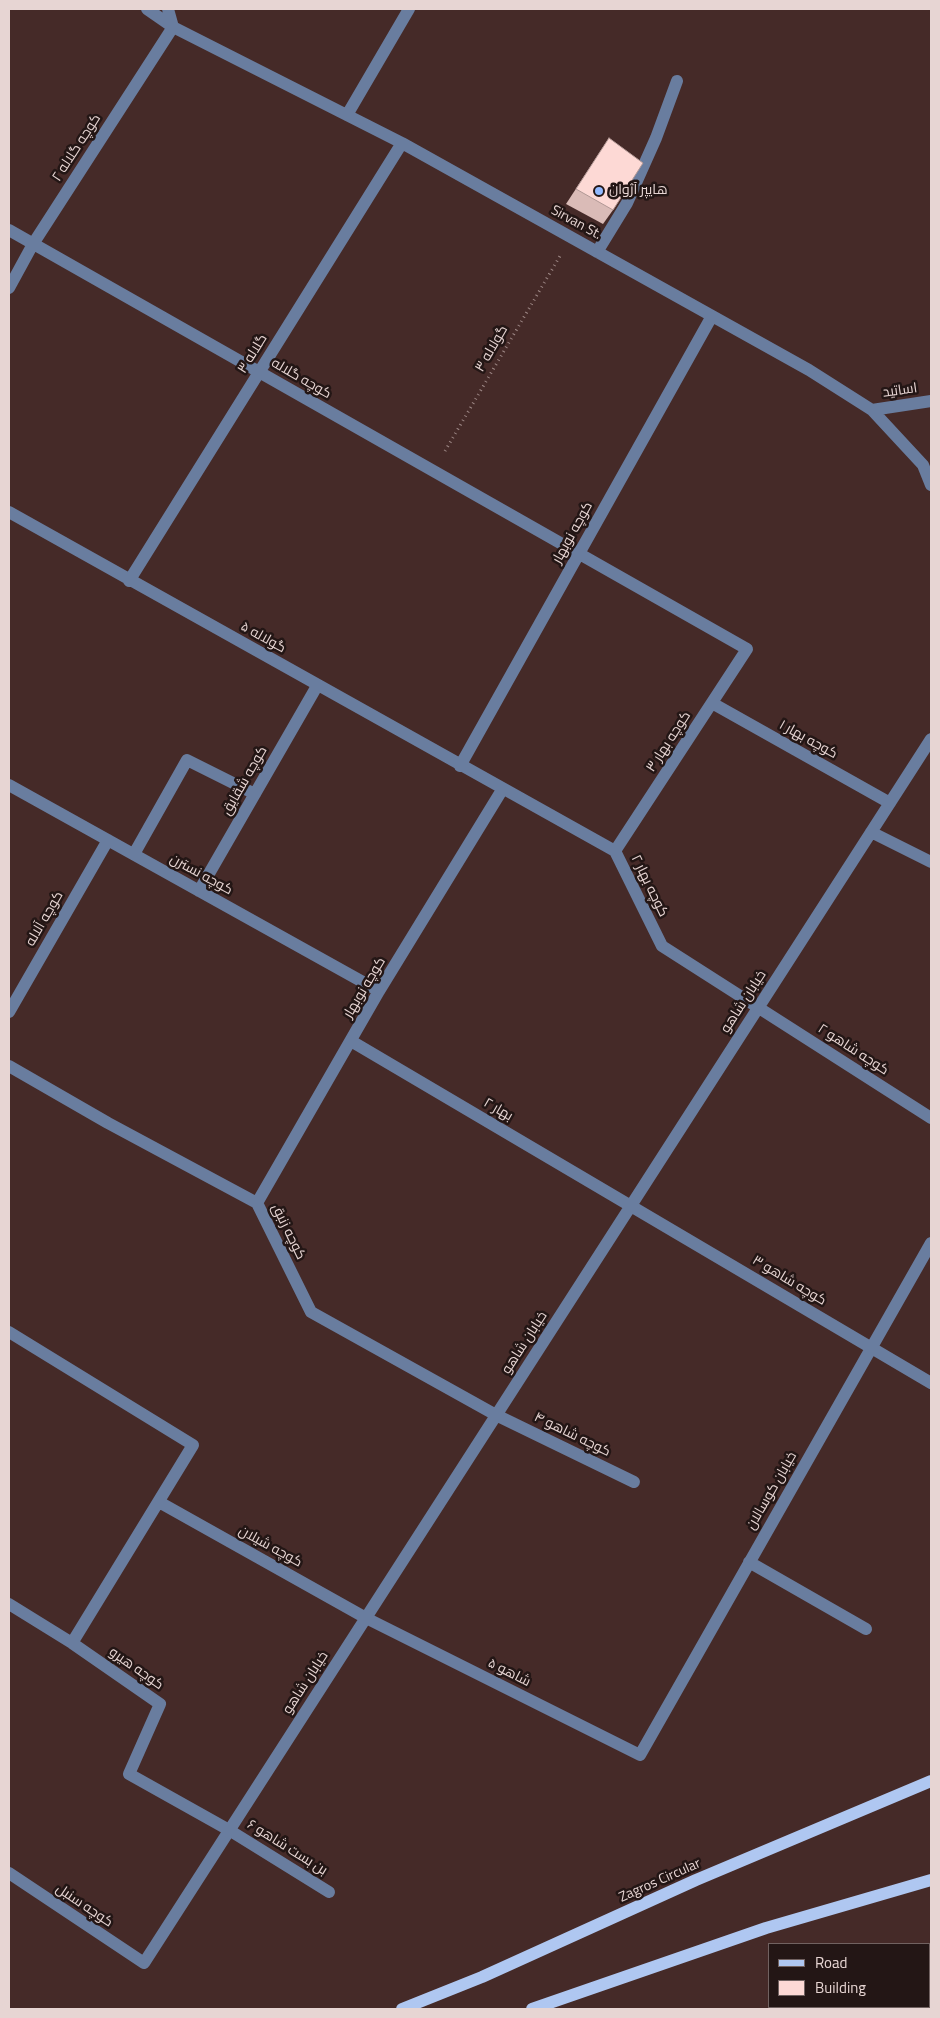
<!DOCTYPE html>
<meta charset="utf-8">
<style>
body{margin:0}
#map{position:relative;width:940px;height:2018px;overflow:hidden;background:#452a28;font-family:"Titillium Web",sans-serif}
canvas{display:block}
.frame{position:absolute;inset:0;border:10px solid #e7d5d3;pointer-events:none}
.legend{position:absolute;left:768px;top:1943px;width:162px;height:65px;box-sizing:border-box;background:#231615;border:1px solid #716261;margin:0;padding:6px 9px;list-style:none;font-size:15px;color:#e7d5d3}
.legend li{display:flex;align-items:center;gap:10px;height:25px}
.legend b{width:25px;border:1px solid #716261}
</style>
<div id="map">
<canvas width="940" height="2018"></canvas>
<div class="frame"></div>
<ul class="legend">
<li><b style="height:6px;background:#afc7f1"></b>Road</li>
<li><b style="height:14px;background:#fdd9d5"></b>Building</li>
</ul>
</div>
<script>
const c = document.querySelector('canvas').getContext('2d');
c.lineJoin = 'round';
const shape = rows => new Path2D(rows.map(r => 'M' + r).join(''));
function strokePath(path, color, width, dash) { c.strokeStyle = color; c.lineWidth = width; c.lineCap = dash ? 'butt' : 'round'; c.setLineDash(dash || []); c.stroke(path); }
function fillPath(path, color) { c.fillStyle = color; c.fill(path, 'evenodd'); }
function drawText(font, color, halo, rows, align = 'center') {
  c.font = font + ' "Titillium Web",Cairo,sans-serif'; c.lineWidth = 5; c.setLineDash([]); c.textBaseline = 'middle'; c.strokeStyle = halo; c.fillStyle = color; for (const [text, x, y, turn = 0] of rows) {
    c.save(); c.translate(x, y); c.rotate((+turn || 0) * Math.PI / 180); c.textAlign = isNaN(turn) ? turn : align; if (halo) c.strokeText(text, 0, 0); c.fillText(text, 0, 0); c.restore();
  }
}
const path = shape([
 [445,451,560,256]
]);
const minor = shape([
 [147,9,173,27,402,143,809,370,872,410,923,465,931,485],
 [168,9,173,27],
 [347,115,409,9],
 [9,230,747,649,615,851],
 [597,252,627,203,656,138,677,81],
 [9,288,33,244,173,27],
 [872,410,931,401],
 [9,512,615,851,662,946,931,1118],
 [129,581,402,143],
 [712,703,890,803],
 [460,766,712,316],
 [9,785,379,991],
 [871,832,931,862],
 [134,854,187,760,255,794],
 [199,891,317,686],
 [9,1012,108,840],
 [351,1041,931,1383],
 [9,1066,108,1123,257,1203,311,1312,496,1415,634,1482],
 [257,1203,379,991,502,790],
 [9,1332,193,1445,72,1643],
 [159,1502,366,1618,640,1755,931,1243],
 [749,1562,866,1629],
 [9,1604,72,1643,160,1704,129,1774,229,1830,329,1892],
 [9,1873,144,1963,931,739]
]);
const major = shape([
 [402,2009,482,1977,696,1880,931,1781],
 [532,2009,766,1928,931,1880]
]);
const wall = shape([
 [609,138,613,210,603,224,566,204]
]);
const building = shape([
 [609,138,643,163,613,210,576,189,609,138]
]);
const markers = [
 [599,191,5,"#91b8fd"]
];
const streetNames = [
 ["کوچه گلاله ۲",77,148,-57],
 ["Sirvan St.",576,223,29],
 ["گولاله ۳",492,349,-60],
 ["گلاله ۳",253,354,-58],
 ["کوچه گلاله",301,379,30],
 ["اساتید",900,391,-8],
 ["کوچه نوبهار",573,533,-61],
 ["گولاله ۵",263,638,29],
 ["کوچه بهار ۱",808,740,29],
 ["کوچه بهار ۳",669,742,-57],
 ["کوچه شقایق",245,781,-60],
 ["کوچه نسترن",201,875,29],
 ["کوچه بهار ۲",649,886,64],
 ["کوچه آلاله",45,919,-60],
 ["کوچه نوبهار",365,988,-59],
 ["خیابان شاهو",744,1002,-57],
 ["کوچه شاهو ۲",853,1050,33],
 ["بهار ۲",498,1110,30],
 ["کوچه زنبق",288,1232,64],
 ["کوچه شاهو ۳",789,1281,31],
 ["خیابان شاهو",525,1343,-57],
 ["کوچه شاهو ۴",572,1435,26],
 ["خیابان کوسالان",772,1491,-60],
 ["کوچه شیلان",270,1547,29],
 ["کوچه هیرو",136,1669,35],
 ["شاهو ۵",509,1673,27],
 ["خیابان شاهو",306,1683,-57],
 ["بن بست شاهو ۶",287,1848,32],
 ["Zagros Circular",660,1881,-24],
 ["کوچه سنبل",84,1906,34]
];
const poiNames = [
 ["هایپر آژوان",609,191]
];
strokePath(path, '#9d8785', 3, [1, 4]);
strokePath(minor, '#697d9f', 12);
strokePath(major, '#afc7f1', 12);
fillPath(wall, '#dabbb7');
fillPath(building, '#fdd9d5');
strokePath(building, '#b19895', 1);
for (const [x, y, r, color] of markers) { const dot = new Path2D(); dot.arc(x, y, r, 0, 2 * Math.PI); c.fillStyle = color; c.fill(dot); strokePath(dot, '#231615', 2); }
drawText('14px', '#e7d5d3', '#231615', streetNames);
drawText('14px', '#e7d5d3', '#231615', poiNames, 'left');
</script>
